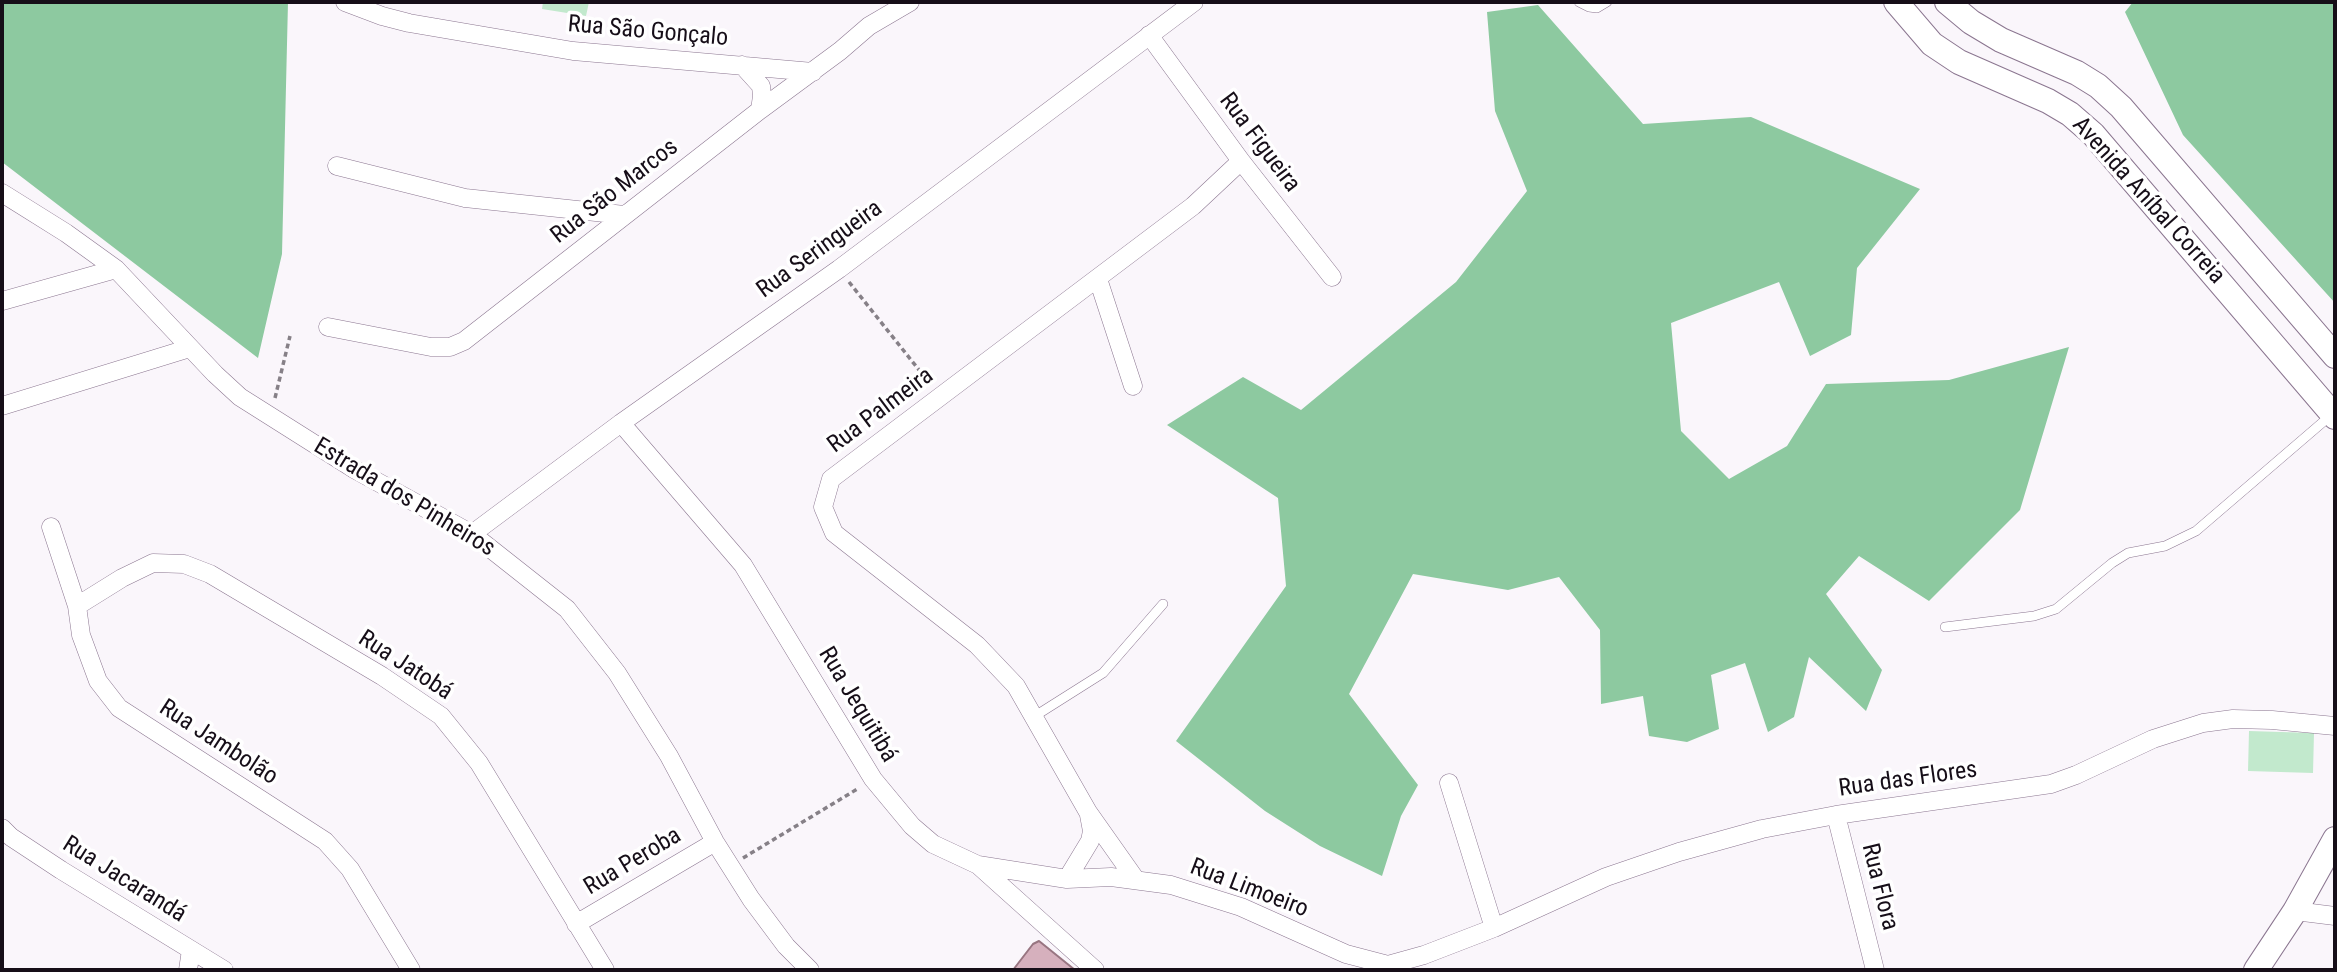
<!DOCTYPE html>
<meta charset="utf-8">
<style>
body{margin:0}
#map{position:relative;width:2337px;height:972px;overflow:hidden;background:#faf6fb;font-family:"Roboto Condensed",sans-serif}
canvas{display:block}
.frame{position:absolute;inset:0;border:4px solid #160e18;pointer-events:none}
</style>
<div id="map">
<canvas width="2337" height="972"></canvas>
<div class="frame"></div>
</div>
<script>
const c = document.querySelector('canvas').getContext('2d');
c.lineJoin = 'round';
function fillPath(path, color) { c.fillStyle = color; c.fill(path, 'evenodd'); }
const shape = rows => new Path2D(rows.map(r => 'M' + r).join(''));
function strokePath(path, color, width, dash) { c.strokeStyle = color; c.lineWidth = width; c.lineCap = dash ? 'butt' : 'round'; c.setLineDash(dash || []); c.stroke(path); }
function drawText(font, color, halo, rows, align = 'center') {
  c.font = font + ' "Roboto Condensed",sans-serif'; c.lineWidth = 7; c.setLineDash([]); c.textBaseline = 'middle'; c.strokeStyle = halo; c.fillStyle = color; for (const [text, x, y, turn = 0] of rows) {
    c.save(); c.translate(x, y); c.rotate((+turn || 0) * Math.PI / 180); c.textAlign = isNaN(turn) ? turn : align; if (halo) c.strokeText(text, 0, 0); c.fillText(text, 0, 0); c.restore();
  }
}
const green = shape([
 [543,2,589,2,586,16,542,9],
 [2249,731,2314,733,2313,773,2248,771]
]);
const forest = shape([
 [2,2,288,2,282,254,258,358,2,162],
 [2133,2,2335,2,2335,303,2183,135,2125,12],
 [1538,5,1643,124,1751,117,1920,189,1857,268,1851,335,1810,356,1779,282,1671,323,1681,431,1729,479,1787,446,1826,384,1949,380,2069,347,2020,510,1929,601,1859,556,1826,594,1882,670,1866,711,1809,657,1794,717,1768,732,1745,663,1711,675,1719,729,1687,742,1649,736,1643,696,1601,704,1600,630,1559,577,1508,590,1413,574,1349,694,1418,785,1401,816,1382,876,1320,846,1265,811,1176,741,1286,586,1278,498,1167,425,1243,377,1301,410,1456,282,1527,191,1495,111,1487,12]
]);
const building = shape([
 [1039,941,1075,970,1013,970,1033,944,1039,941]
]);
const path = shape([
 [849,282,931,385],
 [275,398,290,336],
 [743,858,859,788]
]);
const service = shape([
 [1579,2,1589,7,1597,8,1607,2],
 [1945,627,2034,616,2056,609,2112,563,2128,553,2165,546,2196,531,2330,416],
 [1035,716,1103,673,1163,604]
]);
const minor = shape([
 [345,2,382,16,409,23,573,51,813,72],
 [1149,35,1241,161,1332,277],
 [742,65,761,86,762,96,760,110],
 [337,166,465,198,624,215],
 [2,193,66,233,116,269,215,374,240,397,354,469,472,534,567,609,617,673,669,756,715,842,751,899,786,946,810,970],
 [1098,279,1133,386],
 [2,301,116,269],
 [328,327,431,347,450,347,464,341,760,110,840,51,869,26,910,2],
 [2,406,190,348],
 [621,423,743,565,873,779,912,826,933,844,978,865,1095,970],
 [51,527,77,606,81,635,98,681,119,708,325,841,350,869,411,970],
 [472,534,621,423,839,269,1194,2],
 [77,606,122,578,153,563,184,564,210,574,382,676,441,716,479,763,605,970],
 [1449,783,1494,928],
 [1836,815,1875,970],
 [2,828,11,837,61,870,224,970],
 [978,865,1067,879,1111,877,1171,885,1241,907,1346,954,1388,965,1424,955,1494,928,1606,877,1679,852,1762,829,1836,815,2051,784,2076,775,2153,739,2203,723,2233,719,2272,720,2335,726],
 [1067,879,1090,841,1092,831,1089,815],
 [1136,880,1088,812,1016,686,977,645,834,533,823,507,831,479,1193,206,1241,161],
 [2295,911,2335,916],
 [576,924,715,842],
 [188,970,191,950]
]);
const secondary = shape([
 [1896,2,1932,44,1959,62,2048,101,2070,114,2093,134,2335,417],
 [1947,2,1971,22,2001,40,2077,73,2098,86,2121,107,2335,356],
 [2256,970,2295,911,2335,839]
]);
const streetNames = [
 ["Rua São Gonçalo",648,32,5],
 ["Rua Figueira",1259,143,53],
 ["Rua São Marcos",615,192,-38],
 ["Avenida Aníbal Correia",2148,201,48],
 ["Rua Seringueira",820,250,-36],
 ["Rua Palmeira",881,411,-37],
 ["Estrada dos Pinheiros",404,498,31],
 ["Rua Jatobá",405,666,33],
 ["Rua Jequitibá",857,705,59],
 ["Rua Jambolão",218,743,33],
 ["Rua das Flores",1908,780,-8],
 ["Rua Peroba",633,862,-31],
 ["Rua Jacarandá",124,880,32],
 ["Rua Flora",1879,887,76],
 ["Rua Limoeiro",1249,889,21]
];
fillPath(green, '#c2e9cd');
fillPath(forest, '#8dc9a0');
fillPath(building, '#d6b0bd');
strokePath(building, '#987581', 2);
strokePath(service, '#8b7690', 10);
strokePath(minor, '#8b7690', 19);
strokePath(secondary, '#8b7690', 26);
strokePath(path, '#868087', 3.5, [5, 3.5]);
strokePath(service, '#fff', 9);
strokePath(minor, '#fff', 18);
strokePath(secondary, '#fff', 24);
drawText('24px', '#160e18', '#fff', streetNames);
</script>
